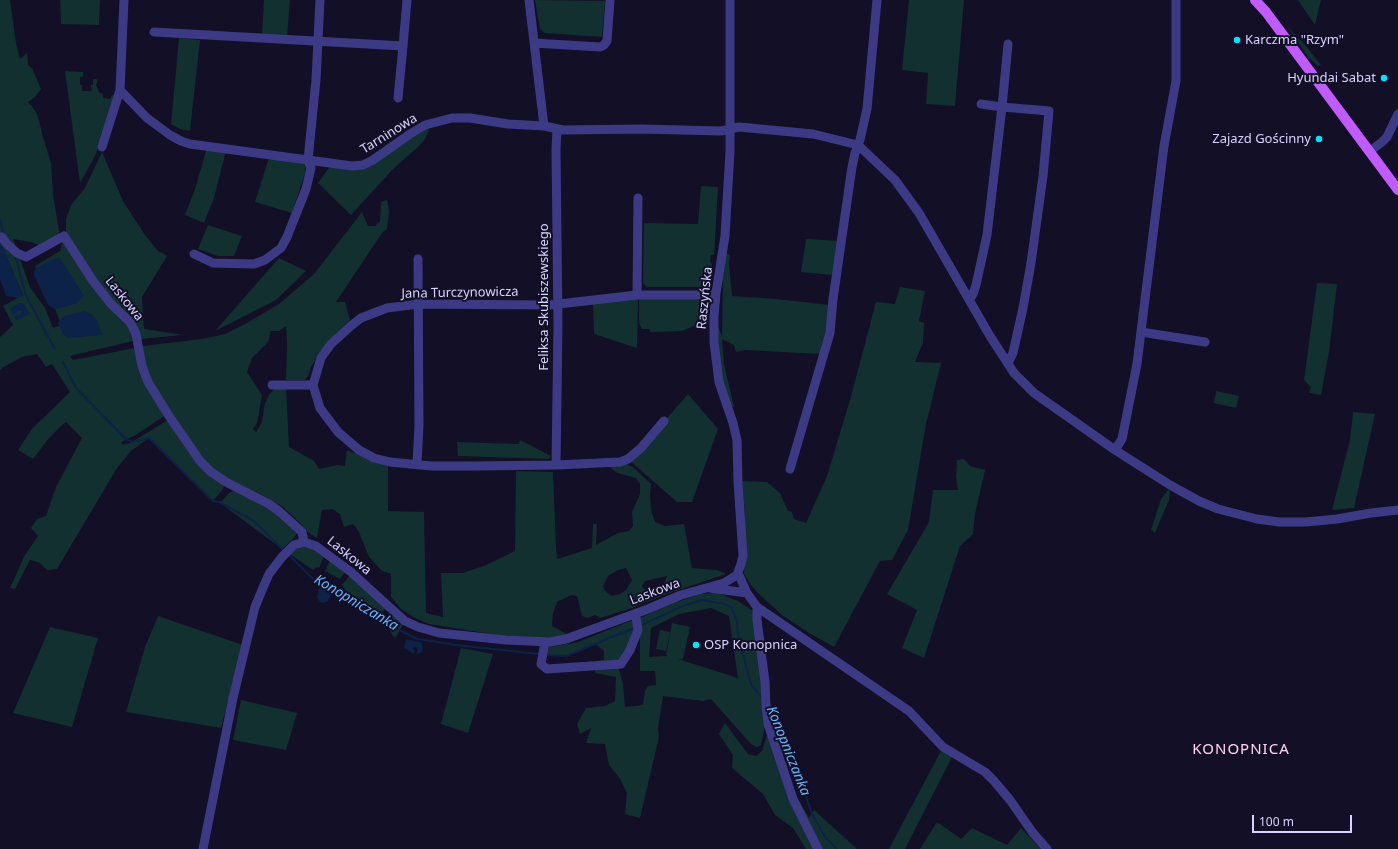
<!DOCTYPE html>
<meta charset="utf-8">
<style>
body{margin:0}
#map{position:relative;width:1398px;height:849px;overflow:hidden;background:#130f26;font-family:"Noto Sans",sans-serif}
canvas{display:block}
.scale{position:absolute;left:1252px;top:815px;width:100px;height:18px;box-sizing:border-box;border:2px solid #d9d4ff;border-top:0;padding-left:5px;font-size:12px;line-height:14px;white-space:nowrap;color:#d9d4ff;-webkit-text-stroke:3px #130f26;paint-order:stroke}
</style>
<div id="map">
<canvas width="1398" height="849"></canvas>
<div class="scale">100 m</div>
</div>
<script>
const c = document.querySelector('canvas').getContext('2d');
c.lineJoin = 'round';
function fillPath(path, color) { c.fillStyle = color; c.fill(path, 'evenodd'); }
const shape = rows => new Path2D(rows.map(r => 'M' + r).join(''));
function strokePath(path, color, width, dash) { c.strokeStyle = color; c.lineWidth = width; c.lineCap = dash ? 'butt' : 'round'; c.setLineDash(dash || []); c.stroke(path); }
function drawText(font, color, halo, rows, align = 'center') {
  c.font = font + ' "Noto Sans",sans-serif'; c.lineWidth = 4; c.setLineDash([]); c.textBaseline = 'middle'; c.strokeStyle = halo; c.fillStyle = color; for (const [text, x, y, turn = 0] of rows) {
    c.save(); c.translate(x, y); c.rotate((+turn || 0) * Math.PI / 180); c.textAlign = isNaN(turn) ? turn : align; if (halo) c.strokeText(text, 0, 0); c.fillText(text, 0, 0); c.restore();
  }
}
const green = shape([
 [0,0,10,0,16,43,20,59,27,53,28,65,32,68,41,89,34,98,28,102,30,105,31,105,37,114,45,144,51,163,53,195,60,236,41,246,31,242,13,239,30,287,45,308,53,328,61,325,51,298,40,280,35,266,60,251,64,236,66,239,66,219,71,205,85,188,102,152,123,201,145,235,157,250,167,256,142,297,144,329,177,334,182,335,141,339,70,356,73,360,135,348,166,415,134,436,121,442,123,445,132,442,168,420,224,484,223,489,213,501,149,438,131,451,117,468,57,569,47,570,40,563,30,560,15,589,10,588,25,555,38,536,31,528,37,519,46,516,56,487,82,438,66,422,61,426,49,438,33,459,18,450,32,429,70,392,52,364,46,367,37,354,22,357,2,368,0,370,0,337,13,325,3,306,23,295,2,246,0,246],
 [60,0,100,0,99,25,61,24],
 [264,0,290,0,287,36,262,34],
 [535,0,605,1,602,37,545,33,540,29],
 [909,0,964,0,955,106,926,104,928,73,902,70],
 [1298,0,1321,0,1315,25],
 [1287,26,1307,47,1321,65,1318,66,1308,57],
 [179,38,200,40,190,131,180,129,171,124],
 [65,71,83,72,83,77,80,77,80,85,82,85,82,91,92,91,91,85,93,85,93,79,96,79,98,80,96,85,99,92,103,94,103,98,110,99,112,95,115,95,101,142,94,158,80,183],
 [427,127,429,130,425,139,419,146,393,169,351,215,318,183,331,165,352,168],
 [207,148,226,151,214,198,204,223,185,215,194,192],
 [269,158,306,163,305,173,292,213,255,202],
 [701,186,718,187,714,255,711,255,710,261,712,264,711,282,704,287,647,287,643,283,644,223,698,224],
 [387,200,389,211,387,229,382,233,336,302,345,302,350,320,335,335,318,355,311,367,308,376,305,380,286,380,287,342,286,326,279,331,271,331,268,342,252,358,247,372,262,395,257,423,253,429,256,432,262,422,265,403,269,395,274,389,286,387,289,447,314,461,319,469,337,465,345,466,347,450,388,466,388,511,424,512,426,613,443,617,441,573,463,573,486,565,515,551,516,471,553,472,556,545,557,559,592,548,593,524,597,524,596,545,618,533,629,531,633,526,632,512,640,494,640,484,636,478,617,473,607,465,625,463,634,468,651,484,650,494,651,510,655,522,665,526,684,524,692,568,717,570,726,574,664,595,632,608,600,618,595,615,588,618,582,616,577,596,571,595,557,602,553,614,552,626,567,634,563,637,551,638,498,635,429,624,417,619,401,609,391,597,391,574,381,570,369,557,359,532,353,524,344,527,340,514,332,509,322,510,317,538,308,532,298,521,283,507,262,495,222,476,212,469,202,458,157,393,144,365,143,346,202,339,225,334,245,324,279,304,314,274,362,212,368,226,375,226,380,221,381,202],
 [626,568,632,580,626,590,620,594,612,596,605,591,603,586,608,576,618,570],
 [667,576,663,586,653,594,648,593,642,586,645,581],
 [208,225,242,236,234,256,218,256,198,249],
 [806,239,839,241,833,275,801,272],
 [726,253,730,255,729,264,732,296,776,299,830,305,829,325,821,354,745,350,736,352,734,345,722,339,724,364,734,407,730,406,719,377,717,323,722,337,723,276],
 [279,258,306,271,276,300,215,331],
 [1317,283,1337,284,1329,352,1321,395,1309,393,1311,387,1304,380],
 [900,287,925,291,919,321,924,323,923,343,915,362,941,363,926,424,908,530,892,560,880,561,834,647,809,633,782,615,758,593,751,585,744,574,745,513,742,481,767,482,780,493,788,511,792,512,794,519,806,523,827,476,850,400,876,302,895,304],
 [638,297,637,348,594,334,593,303],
 [639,299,693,299,704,300,709,304,704,318,696,325,682,331,650,332,650,329,642,329,639,323],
 [1216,391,1239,396,1236,408,1214,403],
 [688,394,718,429,692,502,677,502,628,459,641,448],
 [1353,412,1375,414,1354,508,1332,510,1350,440],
 [520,440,551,456,549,459,458,456,457,442,519,444],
 [964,459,970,466,985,470,975,514,973,534,960,546,924,658,902,648,917,610,887,594,929,522,933,490,958,490,956,477,957,460],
 [1169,489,1170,493,1169,500,1155,533,1151,530,1161,499],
 [235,490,278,514,293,527,297,533,293,539,282,549,219,502,222,501,229,493],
 [301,546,306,546,314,549,324,556,319,568,317,567,313,570,290,554],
 [330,560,345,572,340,579,325,571],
 [350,575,386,608,376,618,353,602,342,585],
 [718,593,738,601,753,611,757,639,765,726,761,745,757,747,751,744,711,699,703,701,663,696,658,729,659,737,640,818,625,814,627,793,620,779,609,765,605,744,586,743,591,728,580,734,577,724,586,708,605,706,615,701,616,677,595,673,596,661,604,660,604,651,595,644,566,656,546,655,549,647,578,642,633,620,634,635,617,662,623,684,625,707,643,705,645,691,648,686,656,685,655,671,640,671,640,618,674,603,700,594],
 [711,608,729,616,738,678,678,659,683,659,690,627,672,623,666,655,668,656,649,657,651,628,679,614],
 [390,613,404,623,395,638,384,623,381,621],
 [158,616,243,645,221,728,126,712,145,647],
 [50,627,98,638,72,727,13,713],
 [660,630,670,632,666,651,656,649],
 [461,648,493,654,468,733,441,724],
 [241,700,297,713,286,750,233,740],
 [725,723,748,754,756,756,762,751,768,732,787,795,800,802,809,818,814,810,857,849,806,849,793,828,775,815,763,794,732,768,733,755,719,734],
 [942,749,952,757,905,849,889,849],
 [937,822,961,839,972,828,1007,845,1021,828,1041,849,920,849]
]);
const water = shape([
 [2,245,23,296,18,298,6,296,0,279,0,246],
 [59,258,62,261,84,296,77,303,61,308,54,309,48,305,34,275,34,271,37,268,52,259],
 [19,303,24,303,29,314,20,319,16,320,14,317,18,314,20,315,22,311,17,311,17,313,13,315,10,309],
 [84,311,92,314,98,322,102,335,67,338,62,332,58,323,59,320,65,316],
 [320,584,333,592,328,601,324,603,320,602,317,598],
 [406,639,421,642,423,649,421,653,416,654,418,649,416,647,413,648,413,649,415,650,414,654,404,648]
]);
const stream = shape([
 [0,220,4,234],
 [15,255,26,296,55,349],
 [63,362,76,388,125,438,132,442,149,438,213,501,219,502,254,521,284,551],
 [289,555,313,579,333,590,376,618,417,639,464,646,540,654],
 [640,626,680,607,702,600,725,604,732,608,737,621,738,636,751,684,762,698],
 [546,655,566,656,634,628],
 [770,705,792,754,812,814,826,838,837,849]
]);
const minor = shape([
 [124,0,120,90,147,118,170,135,181,141,190,144,352,166,363,165,373,160,410,134,425,125,452,118,470,118,508,124,544,126,563,130,642,129,721,131,739,127,813,134,858,145,895,180,919,213,990,336,1014,373,1034,393,1115,450,1170,485,1199,501,1218,509,1257,519,1279,522,1306,522,1337,519,1371,513,1398,510],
 [529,0,544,126],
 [154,32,403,46,407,0],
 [534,43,600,47,604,45,607,41,610,0],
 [398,98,403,46],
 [981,104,1002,107,1049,111,1043,176,1031,263,1023,308,1013,353,1008,363],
 [102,147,120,90],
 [1369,152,1382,142,1387,137,1398,114],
 [0,237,2,237,6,243,17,253,26,257,64,236,93,281,111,304,130,322,136,334,142,366,148,382,169,416,200,461,211,472,226,482,269,504,280,512,302,532,304,542],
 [194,254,213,263,254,264,265,260,281,248,287,237,306,189,311,168,308,160,316,80,320,0],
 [637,295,638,198],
 [970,299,973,294,976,285,987,235,1002,107,1008,44],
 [1141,332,1205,342],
 [272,385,313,385],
 [664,421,641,448,628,459,620,462,556,465,476,466,431,466,390,462,374,458,359,450,338,432,320,408,313,385,321,358,331,344,352,325,361,318,387,308,419,304,550,305,637,295,712,295,716,293],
 [1115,450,1122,439,1137,364,1164,146,1176,81,1176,0],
 [417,464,419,425,418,259],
 [556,465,558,325,556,149,557,129],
 [790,469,830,333,833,299,852,167,855,153,860,140,867,109,877,0],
 [738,573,747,593,757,607,909,711,943,747,985,772,994,781,1010,800,1033,833,1047,849],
 [710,588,747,593],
 [757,607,757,620,765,682,766,706,768,724,793,799,818,849],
 [545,642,541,664,547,669,621,664,630,650,638,630,636,617,634,614],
 [203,849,233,698,255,607,262,590,269,574,282,557,294,545,304,542,316,546,351,572,396,613,405,621,418,627,439,633,506,640,550,642,566,639,648,609,681,595,724,583,737,575,741,564,743,556,738,482,737,440,733,423,719,382,714,342,714,317,716,293,725,236,730,151,730,0]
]);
const major = shape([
 [1255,0,1266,12,1398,190]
]);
const markers = [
 [1237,40,4,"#00e5ff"],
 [1384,78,4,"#00e5ff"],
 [1319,139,4,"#00e5ff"],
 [696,645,4,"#00e5ff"]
];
const poiNames = [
 ["Karczma \"Rzym\"",1245,40],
 ["Hyundai Sabat",1376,78,"right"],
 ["Zajazd Gościnny",1311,139,"right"],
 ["OSP Konopnica",704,645]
];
const streetNames = [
 ["Tarninowa",389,134,-32],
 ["Jana Turczynowicza",460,293,-1],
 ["Feliksa Skubiszewskiego",544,297,-90],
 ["Raszyńska",705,298,-84],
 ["Laskowa",124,299,51],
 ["Laskowa",349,556,39],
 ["Laskowa",655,592,-21]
];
const waterNames = [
 ["Konopniczanka",356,603,31],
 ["Konopniczanka",788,751,68]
];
const quarterNames = [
 ["KONOPNICA",1241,750]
];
fillPath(green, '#12302f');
fillPath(water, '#0c2248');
strokePath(stream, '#0c2248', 2);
strokePath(minor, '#3d3a85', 9);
strokePath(major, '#c25bff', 10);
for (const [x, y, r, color] of markers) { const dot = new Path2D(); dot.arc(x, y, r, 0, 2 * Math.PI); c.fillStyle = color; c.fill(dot); strokePath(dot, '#130f26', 1.5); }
drawText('13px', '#d9d4ff', '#130f26', poiNames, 'left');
drawText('13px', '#d9d4ff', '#130f26', streetNames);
drawText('italic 14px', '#62b6ff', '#130f26', waterNames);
c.letterSpacing = '1px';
drawText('15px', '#ffd6f0', '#130f26', quarterNames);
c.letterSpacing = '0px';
</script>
